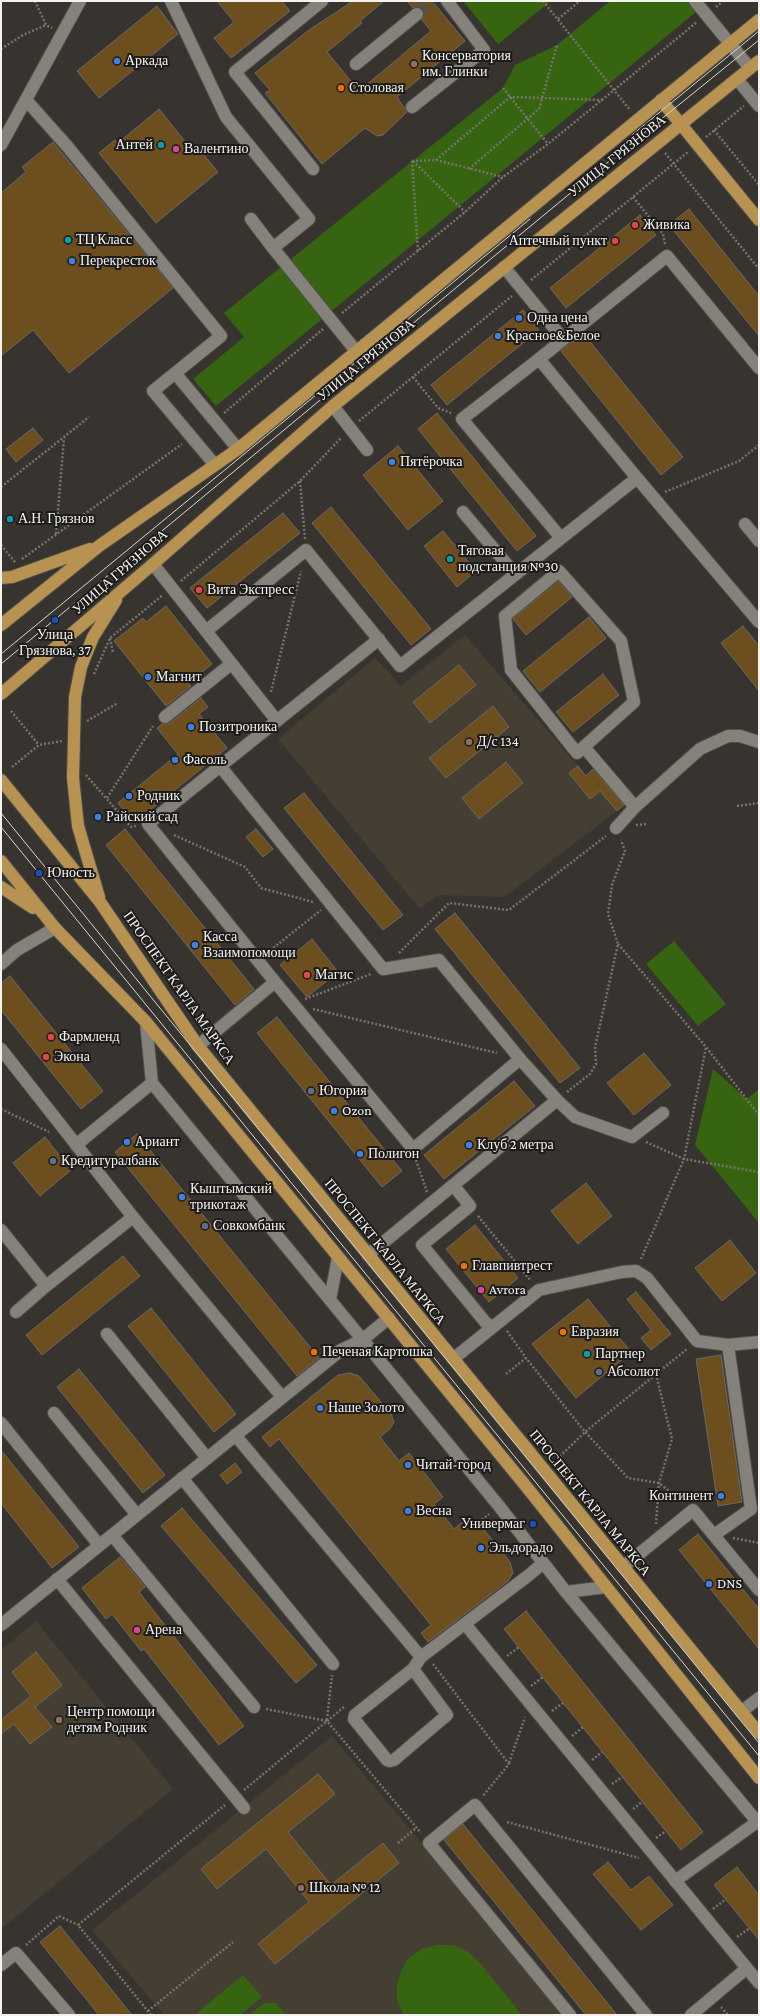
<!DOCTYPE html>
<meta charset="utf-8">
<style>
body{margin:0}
#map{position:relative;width:760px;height:2016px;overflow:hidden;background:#37342f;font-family:"Crimson Pro",serif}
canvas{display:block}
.frame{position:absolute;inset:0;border:2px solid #f5f3f0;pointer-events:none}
</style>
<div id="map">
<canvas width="760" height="2016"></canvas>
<div class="frame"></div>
</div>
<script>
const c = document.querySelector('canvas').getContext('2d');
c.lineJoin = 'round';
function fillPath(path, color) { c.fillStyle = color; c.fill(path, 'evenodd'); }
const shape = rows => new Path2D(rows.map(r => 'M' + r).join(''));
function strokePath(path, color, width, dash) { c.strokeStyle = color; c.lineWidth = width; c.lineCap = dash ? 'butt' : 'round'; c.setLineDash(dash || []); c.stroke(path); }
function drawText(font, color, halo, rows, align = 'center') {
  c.font = font + ' "Crimson Pro",serif'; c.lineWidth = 4; c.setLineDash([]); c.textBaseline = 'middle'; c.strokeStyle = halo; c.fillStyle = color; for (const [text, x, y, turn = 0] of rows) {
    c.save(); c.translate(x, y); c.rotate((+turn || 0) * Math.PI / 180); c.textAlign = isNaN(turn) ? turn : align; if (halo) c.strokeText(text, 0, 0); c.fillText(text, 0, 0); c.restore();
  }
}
const built = shape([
 [465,635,578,766,569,773,590,798,600,791,617,811,504,897,438,895,420,909,278,739,375,658,401,686],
 [36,1621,173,1789,1,1929,1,1650],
 [332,1736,424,1846,562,2015,164,2015,92,1930]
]);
const green = shape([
 [463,1,551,1,498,44],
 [610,1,687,1,696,12,216,406,193,379,244,337,224,313,503,88,515,65,557,45],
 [674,941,726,1004,698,1026,646,964],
 [713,1069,747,1099,759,1089,759,1223,695,1145],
 [437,1945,454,1945,468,1952,480,1963,522,2015,404,2015,397,2001,397,1985,401,1972,407,1960,421,1949],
 [243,1975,262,1997,240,2015,199,2015,197,2013],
 [264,2003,276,2003,286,2015,249,2015]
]);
const building = shape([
 [217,1,282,1,290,11,231,58,214,38,234,22,217,1],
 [353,1,384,1,360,21,362,23,327,52,359,91,431,31,422,20,424,16,423,10,419,7,413,8,407,1,432,1,465,41,397,97,407,112,383,135,377,136,365,128,322,164,265,93,270,90,255,73,309,30,353,1],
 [157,6,178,34,99,98,77,71,157,6],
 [159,109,195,154,200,150,218,172,156,223,99,153,115,140,118,143,159,109],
 [53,142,173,288,69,373,33,330,1,356,1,193,26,172,22,167,53,142],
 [689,209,759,296,759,336,669,225,689,209],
 [640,215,656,235,566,308,550,288,640,215],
 [523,310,539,330,447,405,431,385,523,310],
 [583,333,683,457,661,475,561,351,583,333],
 [437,413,536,536,517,551,418,429,437,413],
 [33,428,43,440,16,462,6,449,33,428],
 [398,446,443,501,408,530,363,475,398,446],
 [331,507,431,629,411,645,312,523,331,507],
 [283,513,300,533,207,608,190,588,283,513],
 [443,531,476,571,457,587,424,546,443,531],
 [558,581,572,597,526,635,513,619,558,581],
 [166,606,212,664,188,683,191,686,166,706,114,641,143,618,146,622,166,606],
 [589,617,606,638,540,692,523,671,589,617],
 [743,626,759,646,759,691,721,643,743,626],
 [459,665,476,685,430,723,413,702,459,665],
 [603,674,619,695,573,732,556,712,603,674],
 [201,698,208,707,199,714,227,748,134,823,118,803,178,754,157,728,162,724,170,723,201,698],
 [493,706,509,727,446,778,429,758,493,706],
 [506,762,523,783,479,819,462,798,506,762],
 [578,766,586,776,593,769,624,805,617,811,600,791,590,799,569,773,578,766],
 [304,793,403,915,383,930,284,808,304,793],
 [125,829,254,989,235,1005,106,845,125,829],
 [256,829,273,849,263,857,246,837,256,829],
 [455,913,580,1068,560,1083,435,929,455,913],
 [312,939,338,972,307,997,280,965,312,939],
 [10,976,103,1091,81,1109,1,1010,1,983,10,976],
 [277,1017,402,1171,382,1187,257,1033,277,1017],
 [644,1053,671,1085,634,1115,607,1083,644,1053],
 [514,1081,535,1106,444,1179,424,1155,514,1081],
 [137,1134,319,1358,297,1376,115,1152,137,1134],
 [45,1137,71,1170,40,1196,13,1163,45,1137],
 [586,1183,612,1216,578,1244,551,1211,586,1183],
 [475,1225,518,1278,489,1302,446,1249,475,1225],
 [730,1240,756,1273,722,1301,695,1268,730,1240],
 [123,1256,140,1276,42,1355,26,1335,123,1256],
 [636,1292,671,1334,651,1350,641,1338,651,1330,627,1299,636,1292],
 [588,1299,631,1352,576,1398,532,1344,588,1299],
 [151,1308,236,1414,214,1432,128,1326,151,1308],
 [721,1355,742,1502,718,1506,696,1359,721,1355],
 [79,1369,165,1475,143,1493,57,1387,79,1369],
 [350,1373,359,1376,391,1414,394,1422,390,1429,380,1437,399,1461,409,1453,443,1497,434,1504,454,1529,465,1520,471,1519,477,1521,510,1562,513,1573,508,1581,428,1642,421,1633,431,1625,279,1439,270,1447,262,1437,338,1375,350,1373],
 [1,1450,79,1547,52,1568,1,1503,1,1450],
 [235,1463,242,1472,227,1484,220,1475,235,1463],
 [182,1508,317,1665,296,1683,161,1526,182,1508],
 [698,1534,759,1609,759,1649,679,1550,698,1534],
 [120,1557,145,1587,139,1592,244,1726,219,1745,144,1649,141,1651,112,1614,106,1619,82,1588,120,1557],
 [526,1611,703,1832,681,1850,504,1629,526,1611],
 [36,1652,62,1685,35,1707,52,1727,30,1744,14,1724,1,1734,1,1720,31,1696,12,1672,36,1652],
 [318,1774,335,1794,288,1832,331,1885,383,1843,399,1863,275,1964,258,1944,309,1902,266,1849,217,1889,201,1869,318,1774],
 [463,1824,617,2015,586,2015,444,1840,463,1824],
 [608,1862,631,1890,649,1876,673,1905,641,1930,593,1874,608,1862],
 [737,1867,759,1895,759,1940,714,1885,737,1867],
 [60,1926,132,2015,99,2015,40,1942,60,1926]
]);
const minorTunnel = shape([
 [417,14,432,1]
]);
const path = shape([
 [35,1,46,25,52,28],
 [543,1,630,110],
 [716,7,723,1],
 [558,19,580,1],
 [1,49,23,35,46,25],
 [503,88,548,144],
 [714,130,759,185],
 [706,137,744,106],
 [665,153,759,269],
 [436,160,510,97,602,100],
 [412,161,436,160,503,177],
 [412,161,418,251],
 [413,161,465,212],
 [469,169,539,109,557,45],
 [633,197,663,234,665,244],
 [531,280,688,152],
 [342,313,465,212,503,177,548,144,697,22],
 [413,377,438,408,451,413],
 [224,413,323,329],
 [359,421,512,296],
 [300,481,305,539],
 [1,487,89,417],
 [665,492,739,461,759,445],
 [56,534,64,438],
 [1,545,15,562],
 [22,559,182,444],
 [181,581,300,481,341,438],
 [110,638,113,652],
 [94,674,110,638,163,595],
 [271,692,301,571],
 [11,711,39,745],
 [87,721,118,703],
 [12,767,39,745,62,741],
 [86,775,131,827,136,826],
 [107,798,153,726],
 [737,806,759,803],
 [636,825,647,824],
 [174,835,245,867,261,888,313,902],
 [618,944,706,1047,759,1115],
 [267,953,321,910],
 [399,953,449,903,509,910,606,836],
 [305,999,371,974],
 [313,1009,497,1053],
 [567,1092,590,1074,596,1064,595,1047,618,944,608,914,612,885,625,851,621,840],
 [1,1109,49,1132],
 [646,1142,684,1159,759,1172],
 [416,1160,427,1192],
 [478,1216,531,1281],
 [641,1259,684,1159,706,1047],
 [507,1331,526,1358,585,1432,628,1478,659,1483,683,1502],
 [506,1374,526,1358],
 [656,1374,672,1439,659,1483,656,1524],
 [554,1462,585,1432,687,1349],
 [482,1520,489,1514],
 [733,1538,759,1543],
 [507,1656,519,1647],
 [433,1664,509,1764,483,1796],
 [531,1686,543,1677],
 [266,1709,327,1721,421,1833],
 [552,1711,563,1703],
 [327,1720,332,1675],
 [572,1736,583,1727],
 [592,1760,602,1752],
 [509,1763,525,1717],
 [612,1784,622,1777],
 [244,1790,344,1707],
 [633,1809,642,1802],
 [507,1822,639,1858],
 [656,1838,666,1831],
 [398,1843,416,1828],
 [713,1909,726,1899],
 [737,1937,750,1928],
 [26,1945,59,1916,78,1925],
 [721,2007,728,2015],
 [148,2011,233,1942],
 [151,2015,78,1925,225,1805]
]);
const minor = shape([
 [171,1,226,117,309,219,273,248,356,351],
 [695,1,750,68],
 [356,64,417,14],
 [737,79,759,106],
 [26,100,67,146,221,336,153,391,215,465],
 [412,107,484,50,447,1],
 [1,145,80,1],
 [313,169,235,72,322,1],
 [251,219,273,248],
 [504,267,563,339],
 [539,359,462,419,561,538],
 [175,373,238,449],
 [333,406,367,450],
 [637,478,759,622],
 [463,512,515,574],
 [745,524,759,541],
 [153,564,277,721],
 [559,571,621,641,634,702,577,753,511,670,505,616,559,571],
 [206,631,306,550,400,666,637,478,539,359,667,256,759,368],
 [165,717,231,664],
 [584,747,635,807],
 [220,766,383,969,439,960,520,1059,557,1100,575,1117,632,1137,663,1113],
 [616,828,635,807,700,749,728,736,740,736,759,742],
 [1,964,17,950,55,928],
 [275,982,148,824,379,639],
 [146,1022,152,1083,499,1506,566,1592,759,1824],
 [198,1046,275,982,413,1149,520,1059],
 [1,1049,133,1217,282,1397],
 [76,1145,152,1083],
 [453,1185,470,1206,422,1245,486,1323,492,1326],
 [1,1230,46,1286,133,1217],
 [368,1255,557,1100],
 [330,1300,338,1257],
 [16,1312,46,1286],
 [107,1334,207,1458],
 [453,1359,539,1290,622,1272,636,1271,647,1278,697,1341,728,1345,759,1342],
 [54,1413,137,1515],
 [1,1423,99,1545],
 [235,1435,421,1657,529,1575,543,1563],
 [182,1478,333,1664],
 [112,1535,254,1707],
 [714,1535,751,1509,728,1345],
 [623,1567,693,1510,759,1590],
 [57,1579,244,1808],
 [566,1592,606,1587],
 [465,1624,759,1983],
 [1,1625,341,1350,362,1340,389,1318],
 [413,1669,447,1715,394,1760,390,1761,387,1760,354,1719,355,1715,413,1669,421,1657],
 [741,1712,759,1698],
 [675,1881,757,1822],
 [1,1965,16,1953,69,2015],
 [570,2015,429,1843,475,1805,646,2015],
 [691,2015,747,1968]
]);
const major = shape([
 [661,100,759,220],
 [1,578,12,577,90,549],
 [1,625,99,546,238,449,759,20],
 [1,694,153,564,333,406,759,61],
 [1,780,100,902,198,1046,759,1733],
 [1,861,55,928,146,1022,525,1485,759,1778],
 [1,887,33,908],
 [99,897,78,826,73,778,75,697,81,667,93,637,116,600]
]);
const tram = shape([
 [632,135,759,31],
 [1,654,530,219],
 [1,664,602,167,759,40],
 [1,813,759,1743],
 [1,827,759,1756]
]);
const markers = [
 [117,61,4,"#3f7fe0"],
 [414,64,4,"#8d6e63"],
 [341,88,4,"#e8710a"],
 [161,145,4,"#0f9aa8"],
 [176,149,4,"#d1479c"],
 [635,225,4,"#e0444e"],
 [68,240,4,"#0f9aa8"],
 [615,241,4,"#e0444e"],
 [72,261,4,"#3f7fe0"],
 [519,318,4,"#3f7fe0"],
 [498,336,4,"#3f7fe0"],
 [392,462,4,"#3f7fe0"],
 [10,519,4,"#0f9aa8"],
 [450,559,4,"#0f9aa8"],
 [199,590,4,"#e0444e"],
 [55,620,4,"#1a4fb4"],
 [148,677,4,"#3f7fe0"],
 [191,727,4,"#3f7fe0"],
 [469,742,4,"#8d6e63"],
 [175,760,4,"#3f7fe0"],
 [129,796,4,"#3f7fe0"],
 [98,817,4,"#3f7fe0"],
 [39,873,4,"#1a4fb4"],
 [195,945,4,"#3f7fe0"],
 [307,975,4,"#e0444e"],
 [51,1037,4,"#e0444e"],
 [46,1057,4,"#e0444e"],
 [311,1091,4,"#5c6f8a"],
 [334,1111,4,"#3f7fe0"],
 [127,1142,4,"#3f7fe0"],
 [469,1145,4,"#3f7fe0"],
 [360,1154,4,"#3f7fe0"],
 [53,1161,4,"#5c6f8a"],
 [182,1197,4,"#3f7fe0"],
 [205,1226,4,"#5c6f8a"],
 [464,1266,4,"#e8710a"],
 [481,1290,4,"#d1479c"],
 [563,1332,4,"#e8710a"],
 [314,1352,4,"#e8710a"],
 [587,1354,4,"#0f9aa8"],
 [599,1372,4,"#5c6f8a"],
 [320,1408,4,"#3f7fe0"],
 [408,1465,4,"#3f7fe0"],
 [721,1496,4,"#3f7fe0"],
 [408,1511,4,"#3f7fe0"],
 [533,1524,4,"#1a4fb4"],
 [481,1548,4,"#3f7fe0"],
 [709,1584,4,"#3f7fe0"],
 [137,1630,4,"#d1479c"],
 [59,1720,4,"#8d6e63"],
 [301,1888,4,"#8d6e63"]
];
const poiNames = [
 ["Консерватория",422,56],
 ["им. Глинки",422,72],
 ["Аркада",125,61],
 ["Столовая",349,88],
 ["Антей",153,145,"right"],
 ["Валентино",184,149],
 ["Живика",643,225],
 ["ТЦ Класс",76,240],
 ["Аптечный пункт",607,241,"right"],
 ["Перекресток",80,261],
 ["Одна цена",527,318],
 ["Красное&Белое",506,336],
 ["Пятёрочка",400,462],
 ["А.Н. Грязнов",18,519],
 ["Тяговая",458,551],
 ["подстанция №30",458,567],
 ["Вита Экспресс",207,590],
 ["Улица",55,635,"center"],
 ["Грязнова, 37",55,651,"center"],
 ["Магнит",156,677],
 ["Позитроника",199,727],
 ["Д/с 134",477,742],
 ["Фасоль",183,760],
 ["Родник",137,796],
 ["Райский сад",106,817],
 ["Юность",47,873],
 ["Касса",203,937],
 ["Взаимопомощи",203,953],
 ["Магис",315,975],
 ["Фармленд",59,1037],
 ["Экона",54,1057],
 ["Югория",319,1091],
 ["Ozon",342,1111],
 ["Ариант",135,1142],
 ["Клуб 2 метра",477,1145],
 ["Полигон",368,1154],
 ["Кредитуралбанк",61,1161],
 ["Кыштымский",190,1189],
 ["трикотаж",190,1205],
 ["Совкомбанк",213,1226],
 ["Главпивтрест",472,1266],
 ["Avrora",489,1290],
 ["Евразия",571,1332],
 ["Печеная Картошка",322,1352],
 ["Партнер",595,1354],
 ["Абсолют",607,1372],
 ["Наше Золото",328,1408],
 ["Читай-город",416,1465],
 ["Континент",713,1496,"right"],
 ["Весна",416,1511],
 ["Универмаг",525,1524,"right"],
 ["Эльдорадо",489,1548],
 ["DNS",717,1584],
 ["Арена",145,1630],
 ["Центр помощи",67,1712],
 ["детям Родник",67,1728],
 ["Школа № 12",309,1888]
];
const streetNames = [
 ["УЛИЦА ГРЯЗНОВА",617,156,-39],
 ["УЛИЦА ГРЯЗНОВА",366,360,-39],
 ["УЛИЦА ГРЯЗНОВА",120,572,-41],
 ["ПРОСПЕКТ КАРЛА МАРКСА",179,988,55],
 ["ПРОСПЕКТ КАРЛА МАРКСА",385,1252,51],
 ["ПРОСПЕКТ КАРЛА МАРКСА",590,1503,51]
];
fillPath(built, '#443e33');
fillPath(green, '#366410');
fillPath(building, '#6d4e1f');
strokePath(building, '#6c6863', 1);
strokePath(minorTunnel, '#54514c', 12, [12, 6]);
strokePath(minor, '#52504b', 14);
strokePath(major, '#52504b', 14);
strokePath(path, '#76736f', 2.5, [2, 2]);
strokePath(minor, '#85827c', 12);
strokePath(major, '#b79251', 12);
strokePath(tram, '#d8d6d2', 1);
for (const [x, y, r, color] of markers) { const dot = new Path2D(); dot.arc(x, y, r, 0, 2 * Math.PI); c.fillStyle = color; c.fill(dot); strokePath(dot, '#1d1c1a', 1.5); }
drawText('14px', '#f5f3f0', '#1d1c1a', poiNames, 'left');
drawText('14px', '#f5f3f0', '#1d1c1a', streetNames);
</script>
